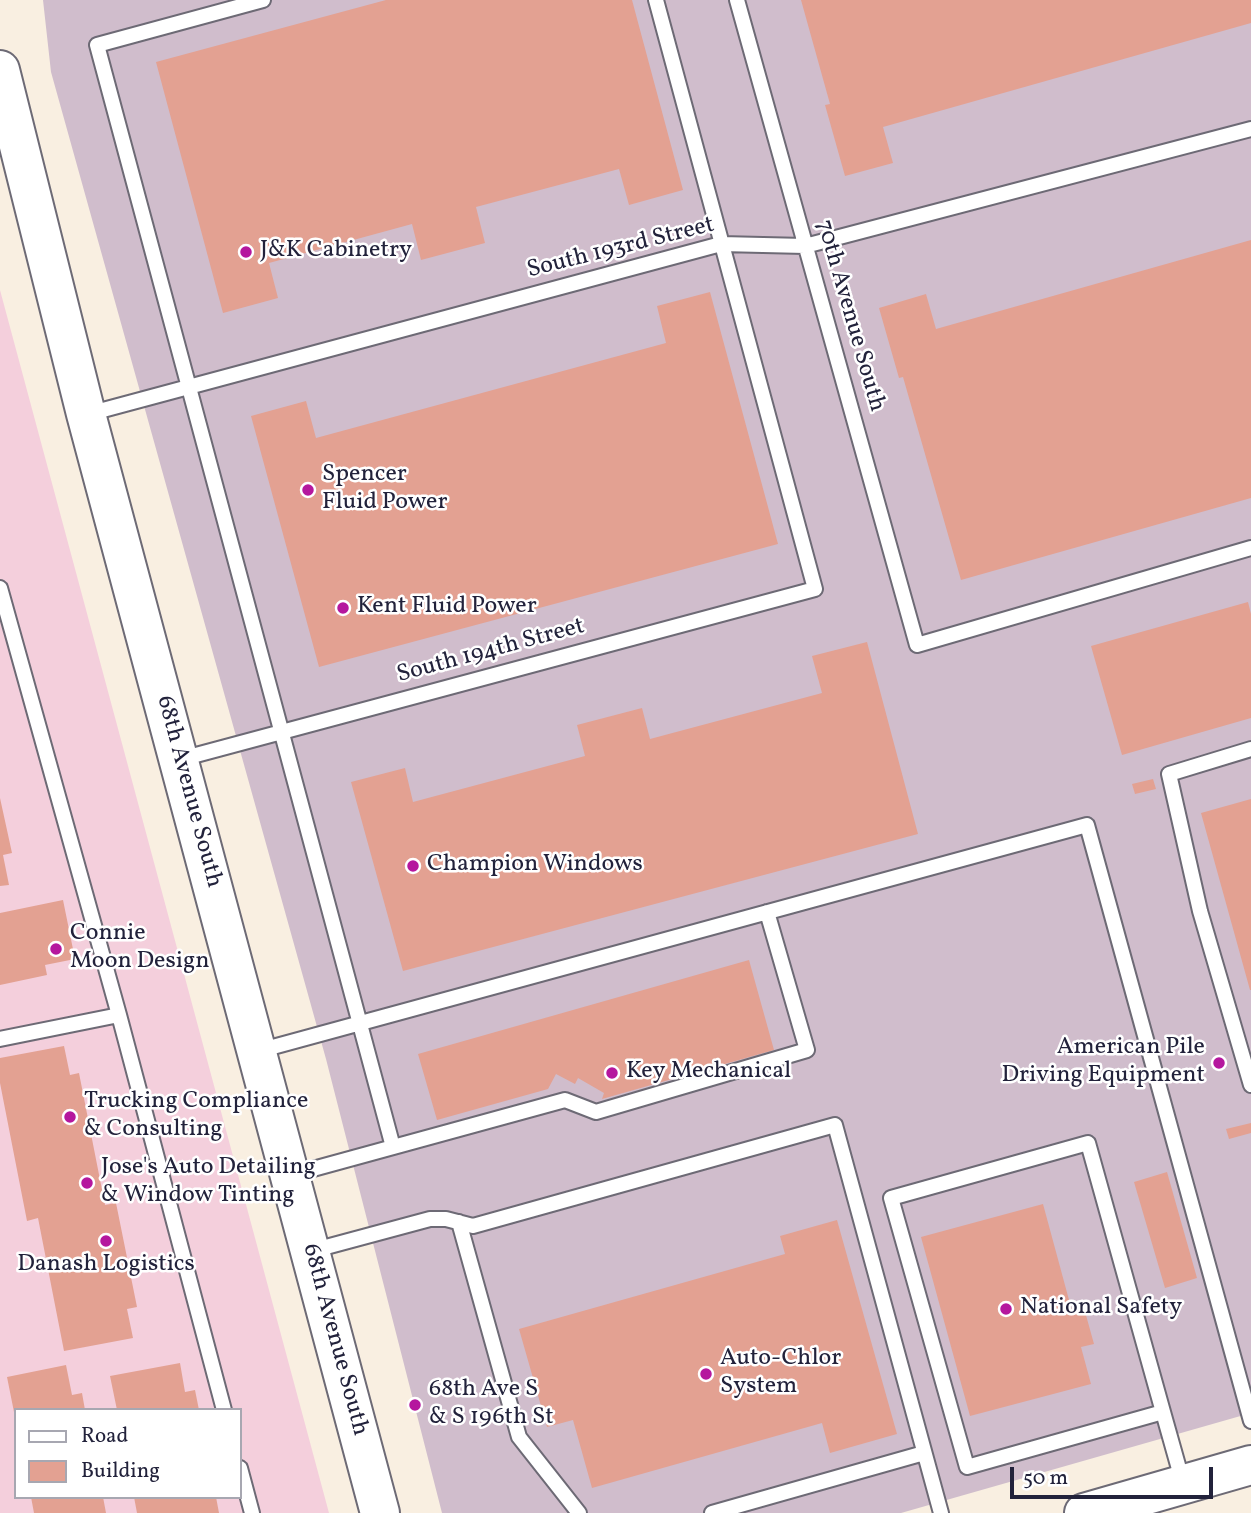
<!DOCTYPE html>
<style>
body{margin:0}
#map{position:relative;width:1251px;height:1513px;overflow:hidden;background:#f9efe1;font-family:Vollkorn,serif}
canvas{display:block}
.legend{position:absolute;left:14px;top:1408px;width:228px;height:91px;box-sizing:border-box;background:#fff;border:2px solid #a7a7b1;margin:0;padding:9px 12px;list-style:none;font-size:21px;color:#22223b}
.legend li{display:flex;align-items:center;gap:14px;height:35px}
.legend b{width:35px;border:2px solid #a7a7b1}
.scale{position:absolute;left:1010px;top:1467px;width:203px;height:32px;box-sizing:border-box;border:4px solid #22223b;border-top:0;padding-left:9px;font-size:21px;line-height:24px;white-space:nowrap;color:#22223b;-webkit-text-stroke:5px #fff;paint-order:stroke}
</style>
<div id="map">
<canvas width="1251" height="1513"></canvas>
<ul class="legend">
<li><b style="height:9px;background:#fff"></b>Road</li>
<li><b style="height:19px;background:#e3a192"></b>Building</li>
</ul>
<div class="scale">50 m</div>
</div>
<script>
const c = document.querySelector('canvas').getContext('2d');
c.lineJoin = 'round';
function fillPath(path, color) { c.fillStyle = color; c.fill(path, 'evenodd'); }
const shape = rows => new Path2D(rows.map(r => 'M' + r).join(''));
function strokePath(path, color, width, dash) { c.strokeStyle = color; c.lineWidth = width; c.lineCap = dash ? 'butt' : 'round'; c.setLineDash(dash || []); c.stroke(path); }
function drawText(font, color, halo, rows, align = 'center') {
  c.font = font + ' Vollkorn,serif'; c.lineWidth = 5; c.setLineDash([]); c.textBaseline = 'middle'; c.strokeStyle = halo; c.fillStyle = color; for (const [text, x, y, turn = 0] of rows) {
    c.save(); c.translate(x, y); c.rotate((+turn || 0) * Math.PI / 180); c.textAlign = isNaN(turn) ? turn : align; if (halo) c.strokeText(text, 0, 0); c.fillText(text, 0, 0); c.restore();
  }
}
const built = shape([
 [0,290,329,1513,0,1513],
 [16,1410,240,1410,240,1497,16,1497]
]);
const industrial = shape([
 [43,0,1251,0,1251,1413,901,1513,442,1513,326,1059,51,72]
]);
const building = shape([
 [386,0,632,0,683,190,629,205,619,169,476,207,485,243,421,260,412,224,269,263,278,298,223,313,156,62],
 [801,0,1251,0,1251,23,883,127,893,163,845,176,825,105,830,104],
 [1251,240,1251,498,961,580,903,377,899,378,879,308,926,294,936,329],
 [710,292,778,544,319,667,251,416,306,401,316,438,666,343,657,306],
 [1248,602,1251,614,1251,718,1122,755,1091,646],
 [867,642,918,834,403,971,351,782,405,768,413,802,585,756,577,725,642,708,650,739,822,693,812,656],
 [1153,779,1156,789,1135,794,1132,784],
 [0,798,12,853,3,855,9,885,0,886],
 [1251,799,1251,990,1250,990,1201,813],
 [63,900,75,959,45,965,47,975,0,985,0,913],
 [749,960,774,1050,602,1099,604,1093,578,1078,575,1084,556,1074,548,1089,437,1120,418,1054],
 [64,1046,70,1075,79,1073,105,1205,116,1203,137,1307,127,1309,133,1338,64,1351,38,1218,27,1221,0,1083,0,1058],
 [1251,1123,1251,1133,1229,1139,1226,1129],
 [1167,1172,1197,1278,1165,1288,1134,1182],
 [1043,1204,1072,1311,1084,1308,1094,1344,1081,1347,1091,1384,970,1416,921,1237],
 [837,1220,897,1434,830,1453,822,1423,592,1488,573,1420,547,1427,519,1329,785,1254,780,1236],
 [180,1363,185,1392,195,1390,199,1410,117,1410,110,1376],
 [66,1365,72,1395,82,1393,85,1410,16,1410,15,1417,7,1377],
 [31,1497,103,1497,106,1513,34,1513],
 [134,1497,216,1497,219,1513,137,1513]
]);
const lane = shape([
 [263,0,97,45,393,1147],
 [737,0,917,645,1251,548],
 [88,414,721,244,805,246,1251,129],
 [0,588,119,1015,224,1410],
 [1251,749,1169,774,1200,911,1251,1085],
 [181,759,815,589,656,0],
 [0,1039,119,1015],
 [258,1051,1087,825,1251,1421],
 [291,1175,565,1100,596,1112,807,1050,767,912],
 [459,1222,519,1437,579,1513],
 [311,1251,430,1219,446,1219,473,1226,835,1125,941,1513],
 [1163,1412,967,1467,891,1198,1088,1143,1163,1412,1183,1483],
 [240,1468,252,1513],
 [712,1513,924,1453]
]);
const secondary = shape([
 [1084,1513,1251,1465]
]);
const primary = shape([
 [0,70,86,414,380,1513]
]);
const markers = [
 [246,252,7,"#b5179e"],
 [308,490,7,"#b5179e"],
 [343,608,7,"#b5179e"],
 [413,866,7,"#b5179e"],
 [56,949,7,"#b5179e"],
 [1219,1063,7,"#b5179e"],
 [612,1073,7,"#b5179e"],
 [70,1117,7,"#b5179e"],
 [87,1183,7,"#b5179e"],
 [106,1241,7,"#b5179e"],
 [1006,1309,7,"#b5179e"],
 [706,1374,7,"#b5179e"],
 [415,1405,7,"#b5179e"]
];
const streetNames = [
 ["South 193rd Street",621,249,-14],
 ["70th Avenue South",849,316,74],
 ["South 194th Street",491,652,-15],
 ["68th Avenue South",188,792,75],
 ["68th Avenue South",334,1340,75]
];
const poiNames = [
 ["J&K Cabinetry",260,252],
 ["Spencer",322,476],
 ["Fluid Power",322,504],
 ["Kent Fluid Power",357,608],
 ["Champion Windows",427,866],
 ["Connie",70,935],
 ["Moon Design",70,963],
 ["American Pile",1205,1049,"right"],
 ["Driving Equipment",1205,1077,"right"],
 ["Key Mechanical",626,1073],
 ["Trucking Compliance",84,1103],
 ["& Consulting",84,1131],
 ["Jose's Auto Detailing",101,1169],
 ["& Window Tinting",101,1197],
 ["Danash Logistics",106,1266,"center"],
 ["National Safety",1020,1309],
 ["Auto-Chlor",720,1360],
 ["System",720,1388],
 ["68th Ave S",429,1391],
 ["& S 196th St",429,1419]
];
fillPath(built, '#f4cfdc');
fillPath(industrial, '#d0bdcc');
fillPath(building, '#e3a192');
strokePath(lane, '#6d6a75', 18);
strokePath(secondary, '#6d6a75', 42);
strokePath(primary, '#6d6a75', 42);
strokePath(lane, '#fff', 14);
strokePath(secondary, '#fff', 38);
strokePath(primary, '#fff', 38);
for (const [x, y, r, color] of markers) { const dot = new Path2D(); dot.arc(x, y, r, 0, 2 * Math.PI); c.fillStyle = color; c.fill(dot); strokePath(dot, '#fff', 2.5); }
drawText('24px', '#22223b', '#fff', streetNames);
drawText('24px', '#22223b', '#fff', poiNames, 'left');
</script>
